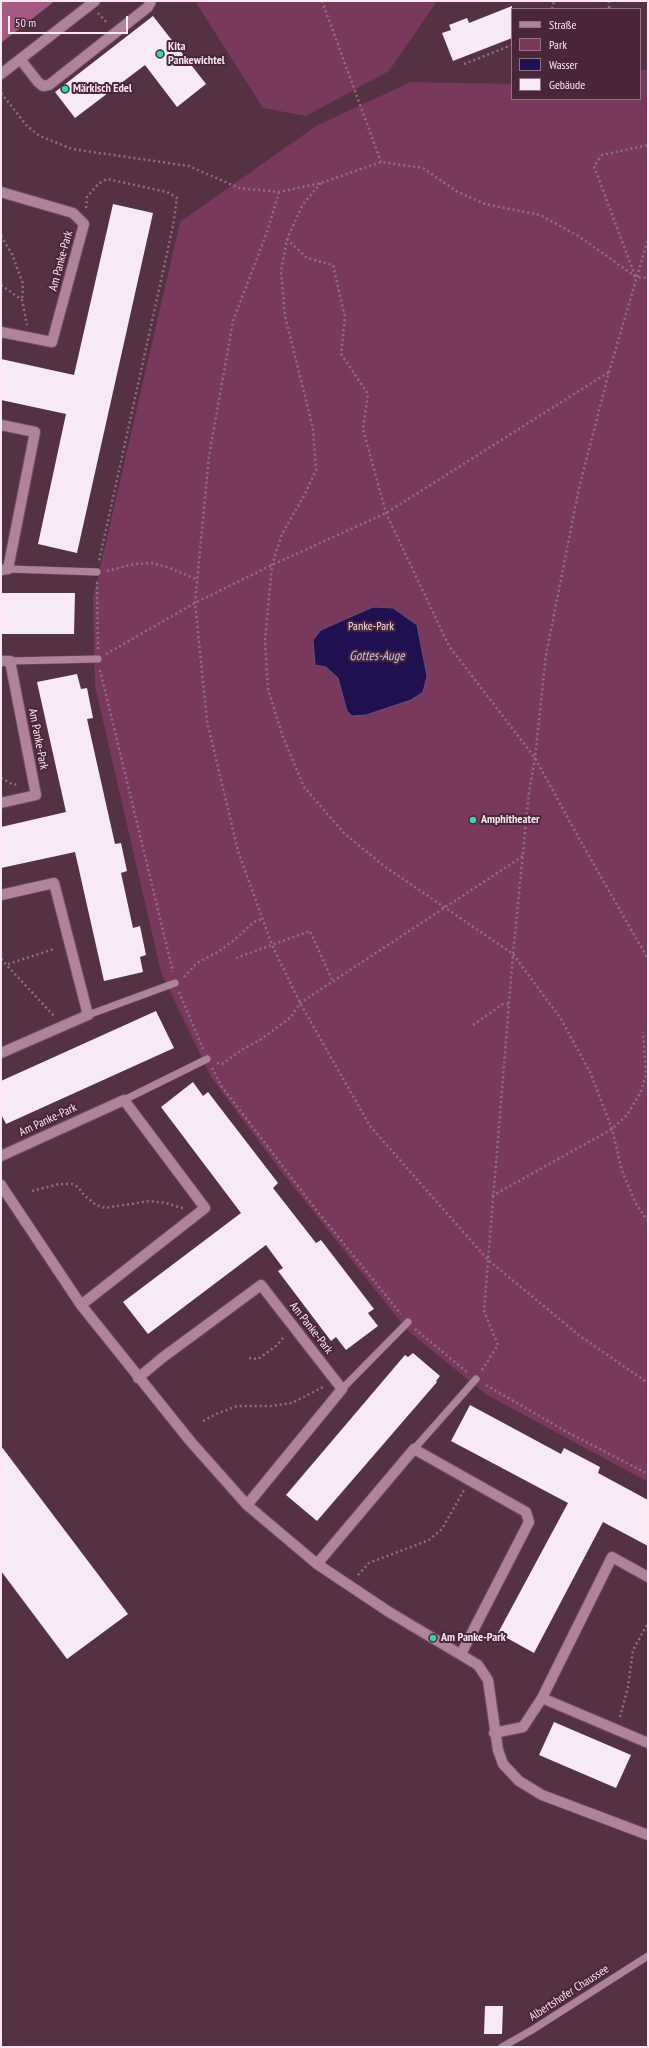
<!DOCTYPE html>
<meta charset="utf-8">
<style>
body{margin:0}
#map{position:relative;width:649px;height:2048px;overflow:hidden;background:#553144;font-family:"PT Sans Narrow",sans-serif}
canvas{display:block}
.frame{position:absolute;inset:0;border:2px solid #fee6f2;pointer-events:none}
.legend{position:absolute;left:511px;top:8px;width:130px;height:92px;box-sizing:border-box;background:#492639;border:1px solid #917383;margin:0;padding:5px 7px;list-style:none;font-size:12px;color:#fee6f2}
.legend li{display:flex;align-items:center;gap:8px;height:20px}
.legend b{width:20px;border:1px solid #917383}
.scale{position:absolute;left:8px;top:16px;width:120px;height:18px;box-sizing:border-box;border:2px solid #fee6f2;border-top:0;padding-left:5px;font-size:12px;line-height:14px;white-space:nowrap;color:#fee6f2;-webkit-text-stroke:3px #492639;paint-order:stroke}
</style>
<div id="map">
<canvas width="649" height="2048"></canvas>
<div class="frame"></div>
<ul class="legend">
<li><b style="height:5px;background:#af849a"></b>Straße</li>
<li><b style="height:11px;background:#78395c"></b>Park</li>
<li><b style="height:11px;background:#211051"></b>Wasser</li>
<li><b style="height:11px;background:#f7eaf6"></b>Gebäude</li>
</ul>
<div class="scale">50 m</div>
</div>
<script>
const c = document.querySelector('canvas').getContext('2d');
c.lineJoin = 'round';
function fillPath(path, color) { c.fillStyle = color; c.fill(path, 'evenodd'); }
const shape = rows => new Path2D(rows.map(r => 'M' + r).join(''));
function strokePath(path, color, width, dash) { c.strokeStyle = color; c.lineWidth = width; c.lineCap = dash ? 'butt' : 'round'; c.setLineDash(dash || []); c.stroke(path); }
function drawText(font, color, halo, rows, align = 'center') {
  c.font = font + ' "PT Sans Narrow",sans-serif'; c.lineWidth = 4; c.setLineDash([]); c.textBaseline = 'middle'; c.strokeStyle = halo; c.fillStyle = color; for (const [text, x, y, turn = 0] of rows) {
    c.save(); c.translate(x, y); c.rotate((+turn || 0) * Math.PI / 180); c.textAlign = isNaN(turn) ? turn : align; if (halo) c.strokeText(text, 0, 0); c.fillText(text, 0, 0); c.restore();
  }
}
const green = shape([
 [195,1,437,1,389,71,306,116,263,108],
 [640,70,648,70,648,1482,487,1395,408,1331,281,1171,211,1077,161,972,95,686,93,598,180,222,316,126,411,82,512,84,512,99,640,99]
]);
const forest = shape([
 [1,1,55,1,1,43]
]);
const water = shape([
 [373,607,393,608,417,625,427,676,423,692,411,700,366,715,352,716,347,711,338,678,326,667,315,665,313,640,321,630,373,607]
]);
const building = shape([
 [512,6,512,38,453,61,442,33,451,30,449,25,467,18,469,23],
 [153,16,206,84,177,107,145,65,75,118,55,92],
 [113,204,153,213,77,553,38,544,66,414,1,400,1,359,74,375],
 [1,593,75,593,74,634,1,634],
 [77,674,81,689,87,688,93,718,87,719,115,844,121,843,127,871,121,873,133,928,140,926,146,955,140,957,143,972,104,981,75,852,1,868,1,827,66,812,37,682],
 [156,1011,174,1048,6,1124,1,1114,1,1081],
 [193,1082,203,1096,208,1092,278,1183,273,1188,316,1243,321,1240,374,1309,368,1313,378,1326,346,1350,336,1337,331,1341,278,1271,283,1268,266,1245,148,1334,123,1302,241,1213,161,1107],
 [413,1353,440,1376,436,1381,437,1382,317,1521,286,1495,405,1355,408,1357],
 [470,1405,561,1454,564,1448,600,1467,598,1473,648,1500,648,1546,603,1522,534,1653,498,1633,568,1503,451,1441],
 [1,1446,128,1614,67,1659,1,1571],
 [554,1722,631,1755,616,1788,539,1755],
 [485,2006,503,2006,502,2034,484,2034]
]);
const path = shape([
 [322,1,381,162],
 [609,1,609,9],
 [552,9,554,1],
 [98,13,108,24],
 [464,64,512,45],
 [1,93,27,126,40,136,72,149,189,166,239,188,279,192,321,183,381,162,423,168,456,191,485,204,540,215,580,237,636,277,648,278],
 [321,183,303,204,287,239,281,271,285,316,313,428,316,470,305,494,282,534,272,565,265,640,268,690,283,737,304,787,344,833,384,866,513,954,561,1019,591,1074,612,1129,622,1171,636,1204,648,1221],
 [279,192,267,232,233,321,209,456,195,603,207,721,238,851,272,945,300,1003,370,1126,488,1260,580,1336,648,1383],
 [86,208,87,197,98,184,107,179,167,192,177,198,173,226,99,561],
 [1,236,12,254,23,284,22,300],
 [287,239,307,258,333,265,345,317,341,354,368,394,363,429,386,513,449,646,535,758,581,842,648,959],
 [635,276,594,166,602,155,648,145],
 [1,285,22,300,27,325],
 [107,571,134,564,153,563,170,568,198,580],
 [97,582,98,649],
 [106,654,195,603,272,565,386,513,609,372],
 [100,670,173,972],
 [1,778,12,784,19,785],
 [236,958,310,931,333,982],
 [1,959,55,1017],
 [8,964,54,949],
 [184,977,197,963,218,952,234,940,254,922,262,919],
 [179,992,203,1049],
 [473,1025,503,1004,509,1004],
 [217,1063,222,1064,243,1049,260,1040,291,1017,300,1003,523,856],
 [212,1068,222,1087,314,1207,401,1314],
 [32,1191,59,1184,72,1184,78,1187,84,1195,96,1205,105,1208,149,1201,166,1203,185,1209],
 [492,1196,612,1129,627,1115,641,1092,646,1073,643,1032],
 [415,1329,467,1372],
 [249,1358,258,1359,276,1346,285,1336],
 [482,1370,498,1345,484,1311,513,954,529,792,535,758,546,655,579,488,609,372,648,239],
 [486,1385,565,1431,648,1474],
 [203,1421,216,1414,237,1406,272,1406,292,1403,325,1386],
 [358,1575,369,1563,429,1540,442,1529,464,1490],
 [620,1717,628,1687,633,1650,648,1623]
]);
const service = shape([
 [8,569,97,572],
 [10,661,98,659],
 [88,1015,175,983],
 [124,1100,207,1059],
 [342,1389,408,1322],
 [414,1449,476,1379],
 [502,2047,532,2030,648,1956]
]);
const minor = shape([
 [20,59,38,82,43,86,49,85,148,7,151,1],
 [1,74,95,1],
 [1,192,73,213,84,224,52,342,1,332],
 [1,425,35,432,8,569,1,570],
 [1,661,10,661,36,795,1,803],
 [1,895,54,883,88,1015,1,1053],
 [1,1156,124,1100,205,1208,81,1305],
 [1,1185,81,1305,191,1442,247,1505,317,1564,389,1612,478,1665,488,1680,498,1750,503,1764,519,1781,542,1795,648,1835],
 [138,1378,162,1358,261,1285,342,1389,247,1505],
 [317,1564,414,1449,526,1512,529,1522,461,1654],
 [542,1698,648,1743],
 [494,1733,523,1727,542,1698,612,1557,648,1577]
]);
const markers = [
 [160,54,4,"#3bd4a4"],
 [65,89,4,"#3bd4a4"],
 [473,820,4,"#3bd4a4"],
 [433,1638,4,"#3bd4a4"]
];
const poiNames = [
 ["Kita",168,47],
 ["Pankewichtel",168,61],
 ["Märkisch Edel",73,89],
 ["Amphitheater",481,820],
 ["Am Panke-Park",441,1638]
];
const streetNames = [
 ["Am Panke-Park",61,261,-75],
 ["Am Panke-Park",38,739,79],
 ["Am Panke-Park",48,1120,-25],
 ["Am Panke-Park",311,1328,52],
 ["Albertshofer Chaussee",569,1993,-33]
];
const parkNames = [
 ["Panke-Park",371,627]
];
const waterNames = [
 ["Gottes-Auge",377,656]
];
fillPath(green, '#78395c');
fillPath(forest, '#a55983');
fillPath(water, '#211051');
strokePath(water, '#635081', 1);
fillPath(building, '#f7eaf6');
strokePath(service, '#705162', 8);
strokePath(minor, '#705162', 12);
strokePath(path, '#8f6f80', 2.5, [2, 3]);
strokePath(service, '#af849a', 7);
strokePath(minor, '#af849a', 10);
for (const [x, y, r, color] of markers) { const dot = new Path2D(); dot.arc(x, y, r, 0, 2 * Math.PI); c.fillStyle = color; c.fill(dot); strokePath(dot, '#492639', 1.5); }
drawText('bold 12px', '#fee6f2', '#492639', poiNames, 'left');
drawText('12px', '#fee6f2', '#492639', streetNames);
drawText('12px', '#f3dde7', '#492639', parkNames);
drawText('italic 13px', '#c7c5ee', '#492639', waterNames);
</script>
